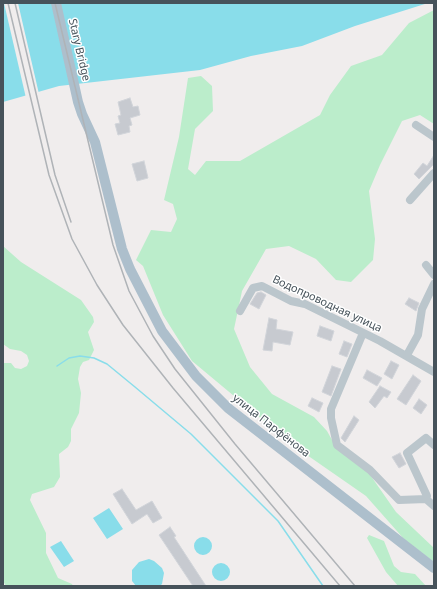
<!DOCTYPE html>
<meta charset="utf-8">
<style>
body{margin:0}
#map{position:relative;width:437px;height:589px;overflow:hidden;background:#f0eded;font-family:"Noto Sans",sans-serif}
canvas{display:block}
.frame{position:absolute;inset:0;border:4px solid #46525a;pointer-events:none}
</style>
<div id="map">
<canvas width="437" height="589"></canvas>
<div class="frame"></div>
</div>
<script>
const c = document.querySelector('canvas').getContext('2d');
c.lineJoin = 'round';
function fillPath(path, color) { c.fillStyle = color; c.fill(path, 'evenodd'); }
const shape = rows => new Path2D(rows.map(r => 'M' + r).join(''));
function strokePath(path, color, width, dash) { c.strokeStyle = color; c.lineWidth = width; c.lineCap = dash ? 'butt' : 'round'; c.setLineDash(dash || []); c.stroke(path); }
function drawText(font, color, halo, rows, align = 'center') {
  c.font = font + ' "Noto Sans",sans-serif'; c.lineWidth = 3; c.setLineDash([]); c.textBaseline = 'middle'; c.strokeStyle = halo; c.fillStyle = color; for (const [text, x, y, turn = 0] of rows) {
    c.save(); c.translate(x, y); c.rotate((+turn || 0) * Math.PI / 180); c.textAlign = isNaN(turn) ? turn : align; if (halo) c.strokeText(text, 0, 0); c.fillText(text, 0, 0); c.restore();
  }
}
const green = shape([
 [434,10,434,124,420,115,402,121,380,165,369,191,375,239,373,260,351,282,336,280,316,259,289,246,266,249,242,291,234,329,250,367,272,394,314,417,327,431,336,447,366,469,396,512,434,548,434,562,404,539,366,496,294,446,192,361,163,315,143,266,136,260,151,230,171,232,177,219,173,204,164,200,179,137,188,78,201,76,212,86,213,111,195,129,188,169,195,175,206,161,240,161,320,115,330,95,351,66,382,55,409,23],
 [3,246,21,262,81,300,93,317,94,322,88,332,94,350,89,360,83,362,80,367,78,379,81,393,79,413,71,429,71,441,68,447,59,454,60,477,54,487,32,494,30,500,46,533,46,553,58,578,72,584,73,586,6,586,3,581,3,363,11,363,15,368,21,369,27,366,29,361,27,355,21,351,10,349,3,344],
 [369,535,384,541,394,566,401,572,415,574,426,586,398,586,386,572,367,538]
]);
const water = shape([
 [3,3,428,3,355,26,302,46,251,56,200,70,59,86,3,102],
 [109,508,123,529,107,539,93,518],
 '194 546a9 9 0 1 1 18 0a9 9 0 1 1-18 0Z',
 [61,541,74,561,64,567,50,547],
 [149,559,154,561,162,568,164,573,162,584,160,586,136,586,132,581,132,570,139,562],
 '212 572a9 9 0 1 1 18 0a9 9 0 1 1-18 0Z'
]);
const pier = shape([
 [4,3,18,3,39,94,26,98]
]);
const stream = shape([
 [57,366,69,358,80,356,94,358,107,364,135,387,191,434,278,521,323,586]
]);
const building = shape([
 [130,98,133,107,138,106,140,115,130,118,132,125,129,126,130,132,118,135,115,124,120,123,118,116,121,115,118,102,130,98],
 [434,155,434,164,419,179,414,174,423,163,427,166,434,155],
 [144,161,148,178,137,181,132,164,144,161],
 [261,292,266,295,259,309,250,304,257,293,261,292],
 [409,298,419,303,416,311,405,304,409,298],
 [269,318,277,320,276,329,293,332,290,345,273,342,272,351,263,350,269,318],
 [320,326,334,331,331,341,317,336,320,326],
 [344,341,352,344,347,357,339,354,344,341],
 [391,361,399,365,392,379,384,374,391,361],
 [332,366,341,369,331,396,322,392,332,366],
 [367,370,382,378,377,386,363,378,367,370],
 [413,375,421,381,406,405,397,399,413,375],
 [380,386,391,392,387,398,384,396,375,408,369,402,380,386],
 [312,398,323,403,319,412,308,406,312,398],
 [419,399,427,405,421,414,413,408,419,399],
 [354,416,359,420,345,442,341,438,354,416],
 [400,453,406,464,399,468,392,457,400,453],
 [122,489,136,510,152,501,162,518,153,523,147,514,132,524,113,494,122,489],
 [170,527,176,536,174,537,206,586,193,586,159,535,170,527]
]);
const minor = shape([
 [416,125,434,137],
 [410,200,434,173],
 [426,265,434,275],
 [240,311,253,288,262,286,291,301,305,304,380,341,434,372],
 [363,333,331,409,331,418,337,445,370,470,399,500,426,499,427,496,407,453,426,438,434,445],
 [407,355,418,335,422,309,434,284],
 [426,499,434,506]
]);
const major = shape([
 [56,3,78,102,82,114,95,142,122,249,130,269,162,331,196,376,228,408,434,568]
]);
const rail = shape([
 [8,3,49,175,72,239,97,285,123,325,173,388,340,586],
 [15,3,55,175,71,222],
 [55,3,113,245,129,291,153,336,175,369,235,444,355,586]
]);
const streetNames = [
 ["Stary Bridge",79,50,77],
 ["Водопроводная улица",327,304,25],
 ["улица Парфёнова",271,426,38]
];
fillPath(green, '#bbedcb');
fillPath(water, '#89ddea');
fillPath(pier, '#f0eded');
strokePath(stream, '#89ddea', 1.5);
fillPath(building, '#c7cad0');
strokePath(building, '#d1d4d9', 1);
strokePath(minor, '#bbc6cc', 8);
strokePath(major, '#adbfcc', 10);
strokePath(rail, '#afb3b7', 1.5);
drawText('11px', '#46525a', '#fff', streetNames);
</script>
